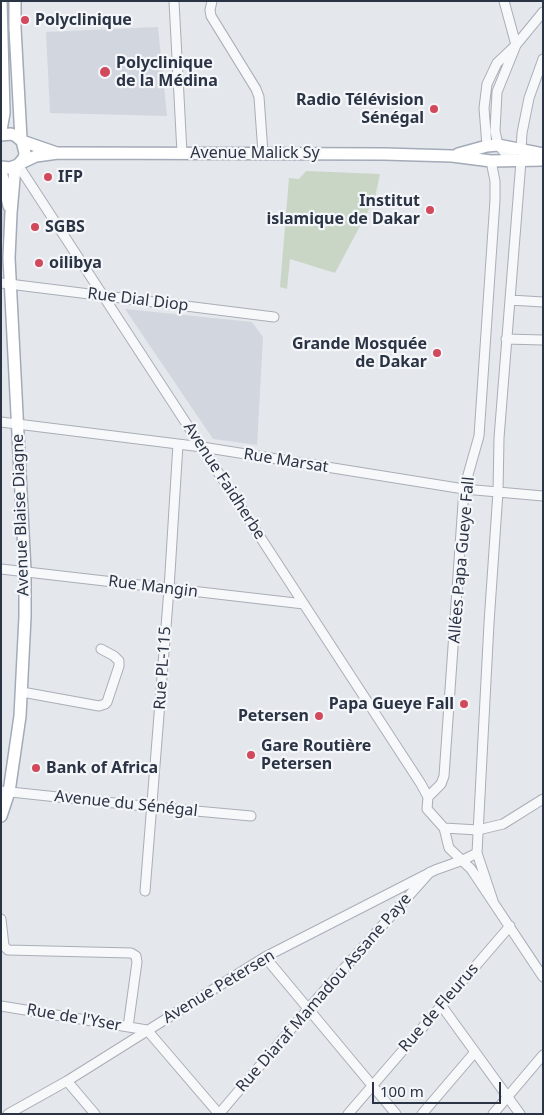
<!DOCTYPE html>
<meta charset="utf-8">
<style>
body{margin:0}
#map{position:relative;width:544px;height:1115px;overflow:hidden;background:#e4e7ec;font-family:"Noto Sans",sans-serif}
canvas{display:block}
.frame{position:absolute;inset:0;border:2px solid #2b3445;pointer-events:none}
.scale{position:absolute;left:372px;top:1082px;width:129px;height:22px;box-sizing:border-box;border:2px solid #2b3445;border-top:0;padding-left:6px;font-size:15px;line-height:18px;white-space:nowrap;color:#2b3445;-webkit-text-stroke:4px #f4f6f9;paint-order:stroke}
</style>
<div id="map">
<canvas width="544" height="1115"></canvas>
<div class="frame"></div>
<div class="scale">100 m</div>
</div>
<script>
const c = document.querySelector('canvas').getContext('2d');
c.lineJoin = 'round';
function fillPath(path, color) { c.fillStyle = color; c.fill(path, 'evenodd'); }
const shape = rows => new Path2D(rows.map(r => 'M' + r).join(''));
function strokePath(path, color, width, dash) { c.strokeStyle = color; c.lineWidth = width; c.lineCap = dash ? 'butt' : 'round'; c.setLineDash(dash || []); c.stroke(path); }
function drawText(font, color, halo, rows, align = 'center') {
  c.font = font + ' "Noto Sans",sans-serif'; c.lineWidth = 4.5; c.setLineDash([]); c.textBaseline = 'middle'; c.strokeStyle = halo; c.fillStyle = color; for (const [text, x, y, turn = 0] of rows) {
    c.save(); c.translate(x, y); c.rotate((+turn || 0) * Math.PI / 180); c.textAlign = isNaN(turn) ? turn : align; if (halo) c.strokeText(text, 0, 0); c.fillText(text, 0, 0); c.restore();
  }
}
const built = shape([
 [158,27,167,116,50,113,46,32],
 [1,193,6,211,5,238,1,238],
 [125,309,252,322,263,337,257,445,213,439]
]);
const green = shape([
 [306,171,380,174,375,198,335,273,290,259,287,289,280,287,289,178,299,179]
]);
const minor = shape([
 [174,1,182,153],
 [212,1,210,10,211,16,256,89,259,97,263,153],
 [504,1,516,45],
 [487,146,484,108,487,84,497,63,516,45,543,12],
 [521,150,522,133,529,98,543,59],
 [491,161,495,181,495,200,479,436,464,489,444,776,441,784,428,797,427,809,444,828,449,848,471,869,543,977],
 [18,165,421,784,428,797],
 [1,283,274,317],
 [510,300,543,302],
 [506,339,543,340],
 [1,422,202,447,464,489,543,496],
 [1,569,304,604],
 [22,692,99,706,105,704,107,702,119,666,119,661,114,656,101,649],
 [1,791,152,807,251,816],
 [444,828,478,830,503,824,543,799],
 [145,891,169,589,178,444],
 [493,901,477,853,489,623,498,492,499,438,521,161,506,154,498,145,495,131,497,92,516,45],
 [1,919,4,946,8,950,131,953,136,956,137,962,128,1027],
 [265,957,396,1114],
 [441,1005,520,1114],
 [1,1006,147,1030,219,1114,308,1009,430,872],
 [67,1081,95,1114],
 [8,1114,67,1081,265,957,435,870,463,860,477,853],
 [348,1114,510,926],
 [422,1114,475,1052],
 [493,1114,543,1055]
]);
const major = shape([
 [15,1,15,28,21,139],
 [1,130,4,113,1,1],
 [1,135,11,134,16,136,22,141,25,153,24,158,18,165,10,168,1,167],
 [22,141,54,152],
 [458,154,487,146,498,145,543,154],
 [21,163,36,156,58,153,384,154,452,156,491,161,543,160],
 [1,171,9,206],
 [1,816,9,792,20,716,25,617,25,571,9,258,11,213,15,167]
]);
const markers = [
 [25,20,5,"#d1495b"],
 [105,72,6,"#d1495b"],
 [434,109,5,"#d1495b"],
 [48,177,5,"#d1495b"],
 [430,210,5,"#d1495b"],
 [35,227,5,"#d1495b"],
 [39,263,5,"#d1495b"],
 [437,353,5,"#d1495b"],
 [464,704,5,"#d1495b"],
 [319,716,5,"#d1495b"],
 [251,755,5,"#d1495b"],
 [36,768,5,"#d1495b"]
];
const poiNames = [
 ["Polyclinique",35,20],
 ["Polyclinique",116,63],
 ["de la Médina",116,81],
 ["Radio Télévision",424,100,"right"],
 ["Sénégal",424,118,"right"],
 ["IFP",58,177],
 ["Institut",420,201,"right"],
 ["islamique de Dakar",420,219,"right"],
 ["SGBS",45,227],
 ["oilibya",49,263],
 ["Grande Mosquée",427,344,"right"],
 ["de Dakar",427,362,"right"],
 ["Papa Gueye Fall",454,704,"right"],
 ["Petersen",309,716,"right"],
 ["Gare Routière",261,746],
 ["Petersen",261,764],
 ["Bank of Africa",46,768]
];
const streetNames = [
 ["Avenue Malick Sy",255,153],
 ["Rue Dial Diop",138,300,7],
 ["Rue Marsat",286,461,9],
 ["Avenue Faidherbe",224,481,57],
 ["Avenue Blaise Diagne",21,515,-92],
 ["Allées Papa Gueye Fall",462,560,-85],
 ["Rue Mangin",153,587,7],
 ["Rue PL-115",163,668,-86],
 ["Avenue du Sénégal",126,804,6],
 ["Avenue Petersen",219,987,-31],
 ["Rue Diaraf Mamadou Assane Paye",324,993,-49],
 ["Rue de Fleurus",439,1008,-49],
 ["Rue de l'Yser",74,1018,10]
];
fillPath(built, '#d2d6de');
fillPath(green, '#c9d6c5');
strokePath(minor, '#a9aeb7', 11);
strokePath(major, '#a3abb8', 14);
strokePath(minor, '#f7f8fa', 9);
strokePath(major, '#fff', 11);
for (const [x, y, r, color] of markers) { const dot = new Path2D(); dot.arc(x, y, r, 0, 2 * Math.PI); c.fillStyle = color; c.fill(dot); strokePath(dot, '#f4f6f9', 2); }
drawText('bold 16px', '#2b3445', '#f4f6f9', poiNames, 'left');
drawText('16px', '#2b3445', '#f4f6f9', streetNames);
</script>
